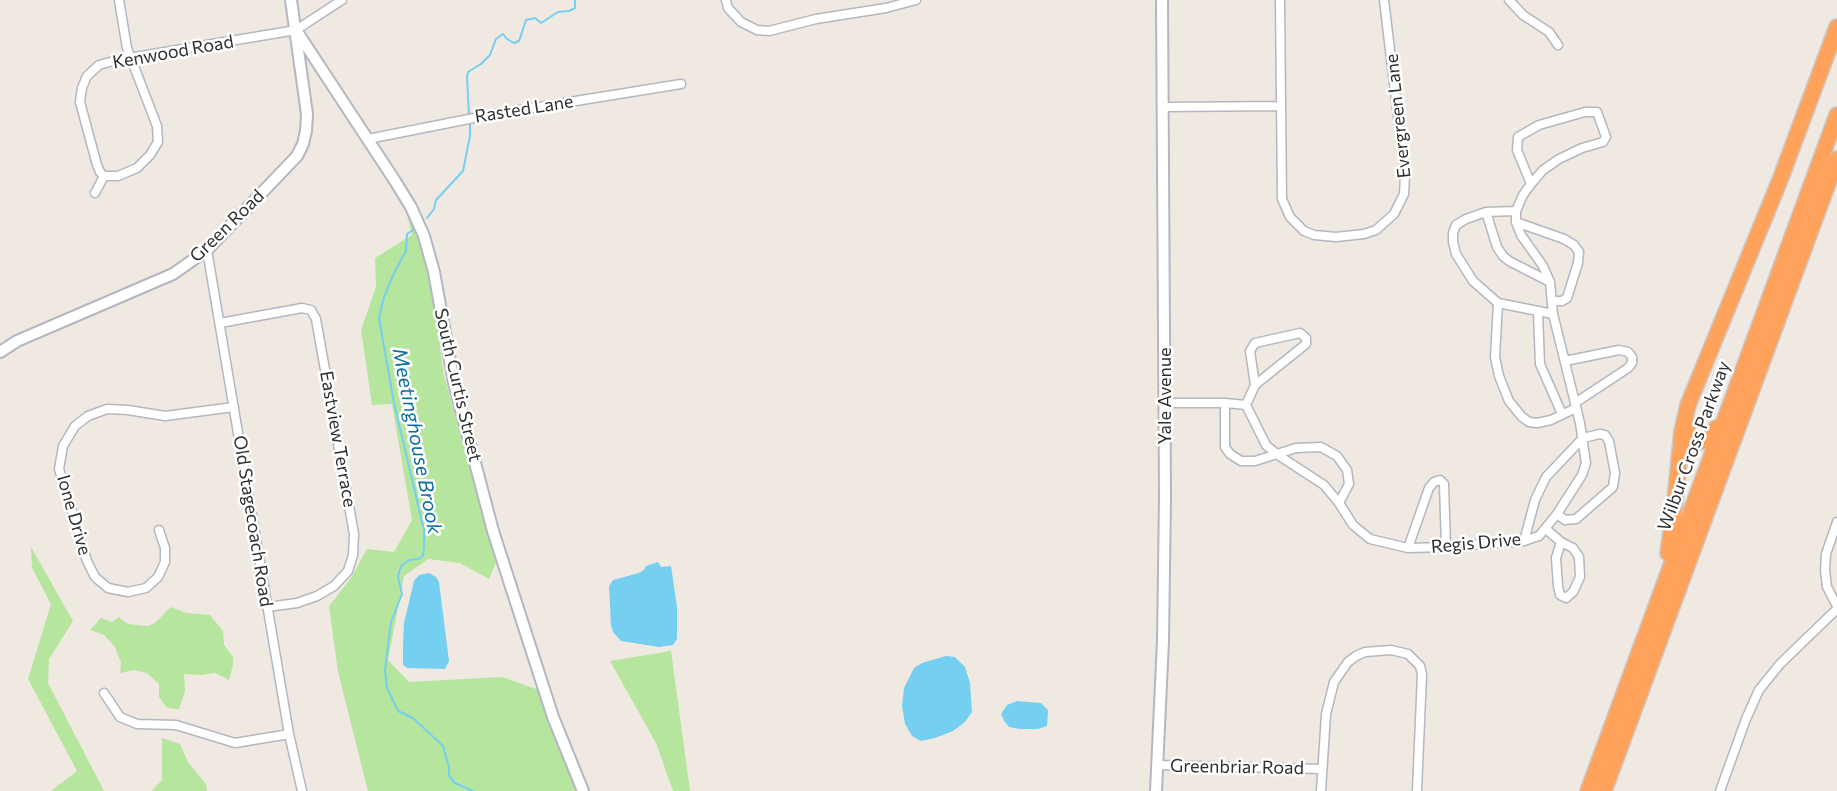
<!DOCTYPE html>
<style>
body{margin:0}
canvas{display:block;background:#efe9e1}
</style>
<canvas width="1837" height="791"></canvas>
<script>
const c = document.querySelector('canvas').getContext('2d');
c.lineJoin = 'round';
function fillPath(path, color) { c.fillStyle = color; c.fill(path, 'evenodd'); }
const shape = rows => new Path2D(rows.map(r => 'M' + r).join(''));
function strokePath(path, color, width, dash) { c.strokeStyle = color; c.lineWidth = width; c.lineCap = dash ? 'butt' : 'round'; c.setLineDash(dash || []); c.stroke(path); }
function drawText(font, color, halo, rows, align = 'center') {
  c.font = font + ' Commissioner,sans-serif'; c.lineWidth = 5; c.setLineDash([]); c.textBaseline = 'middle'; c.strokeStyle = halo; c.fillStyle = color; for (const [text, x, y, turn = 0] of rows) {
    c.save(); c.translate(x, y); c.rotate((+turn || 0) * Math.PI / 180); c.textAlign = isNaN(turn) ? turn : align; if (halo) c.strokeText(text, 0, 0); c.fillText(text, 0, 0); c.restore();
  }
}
const green = shape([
 [405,206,418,239,430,278,444,376,497,560,489,579,460,563,428,559,404,576,388,660,409,682,502,677,539,690,571,778,578,791,368,791,338,672,329,606,351,578,367,549,394,552,412,520,392,404,372,405,361,330,376,287,375,258,412,235],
 [31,547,73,621,49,659,48,683,104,791,51,791,77,771,28,679,51,604,32,568],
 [171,607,186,613,210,615,223,631,224,645,233,657,233,665,229,680,215,673,200,675,184,674,185,691,179,709,167,708,159,697,159,684,147,673,134,670,120,673,121,663,115,647,104,635,90,630,101,618,112,622,119,617,128,624,148,626,155,623],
 [671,651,690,791,673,791,656,743,610,661],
 [162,738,180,744,188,762,206,784,207,791,151,791,162,780]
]);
const water = shape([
 [658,562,661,567,671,566,677,607,677,639,673,645,659,647,621,641,613,632,611,625,609,586,613,580,639,573,644,570,646,566],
 [429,573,436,577,439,582,449,661,445,669,407,668,403,665,403,645,404,623,414,581,419,575],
 [946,656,955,657,965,667,970,683,972,712,965,722,953,731,935,738,921,741,912,736,905,724,902,706,904,688,914,668,922,663],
 [1017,701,1041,703,1048,710,1047,726,1038,729,1020,729,1009,727,1004,721,1001,714,1007,705]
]);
const stream = shape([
 [469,115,467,77,468,72,481,64,490,55,496,39,503,34,507,39,514,43,519,41,526,20,535,18,541,23,558,12,569,11,575,8,575,0],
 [427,218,434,209,436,200,463,171,470,136,470,121],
 [413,230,407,234,406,251,395,271,384,297,379,318,394,403,424,530,424,546,423,556,418,559,409,560,402,565,399,572,398,577,402,594,391,622,385,670,387,688,398,711,413,718,443,746,449,767,449,776,455,783,473,791]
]);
const minor = shape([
 [726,0,728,8,741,22,757,30,769,31,816,19,886,8,916,0],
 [1280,0,1282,199,1290,217,1304,231,1314,235,1336,237,1364,234,1376,230,1394,214,1404,194,1405,175,1384,0],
 [1509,0,1523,15,1549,32,1558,45],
 [1164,107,1280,106],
 [1585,112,1597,112,1606,137,1603,142,1582,148,1559,159,1543,170,1531,184,1517,150,1518,137,1539,125,1585,112],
 [368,139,489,115,681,84],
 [104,176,100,172,97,165,80,102,82,88,87,76,99,65,117,60,296,30,342,0],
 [95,193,104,176,118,176,137,168,150,155,158,142,157,126,127,48,119,0],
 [1516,211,1486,212,1466,219,1456,225,1453,233,1453,242,1456,254,1473,281,1498,303,1553,314],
 [1486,212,1497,247,1503,256,1509,261,1550,282],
 [1516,222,1564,239,1574,245,1579,252,1578,263,1567,298,1562,301,1553,301],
 [207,250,289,734,302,791],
 [1498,303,1495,357,1499,376,1509,401,1522,417,1529,422,1537,423,1551,420,1576,408],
 [1538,312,1540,364,1562,414],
 [220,323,302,308,311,310,316,319,354,534,353,555,348,571,334,586,317,596,297,603,267,607],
 [1565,361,1619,350,1628,352,1632,357,1632,363,1628,368,1575,403],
 [1165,403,1225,403,1246,405,1266,445,1278,455,1324,485,1339,503,1353,525,1370,539,1408,548,1446,547,1524,541,1539,536,1557,514,1582,475,1586,463,1580,423,1553,314,1550,282,1543,266,1521,235,1516,222,1516,211,1523,195,1531,184],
 [1225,403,1225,447,1230,454,1241,461,1255,461,1296,448,1321,447,1337,456,1347,470,1349,484,1339,503],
 [1246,405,1255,385,1306,344,1306,338,1300,333,1255,343,1250,351,1255,385],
 [1837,522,1826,554,1825,570,1827,587,1837,606],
 [1546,529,1561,542,1573,548,1579,557,1580,577,1573,592,1566,598,1560,595,1558,586,1556,558,1561,542],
 [159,530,165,548,165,562,158,577,146,588,128,592,108,588,95,577,87,561,59,469,63,446,75,426,88,416,107,409,128,410,165,416,234,407],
 [1524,541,1535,500,1546,477,1583,438,1600,434,1605,435,1609,441,1615,473,1613,487,1576,519,1565,520,1557,514],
 [1408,548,1429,488,1434,482,1440,480,1444,484,1446,547],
 [104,693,120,717,137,724,176,725,235,743,289,734],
 [1157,765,1322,769],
 [1321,791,1326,714,1334,682,1348,662,1356,656,1365,652,1391,650,1408,654,1420,666,1422,674,1417,791],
 [1720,791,1746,719,1759,690,1780,664,1837,609]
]);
const tertiary = shape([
 [296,30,395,181,411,207,424,236,434,272,454,383,493,531,553,717,583,791],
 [0,352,17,341,173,274,207,250,297,156,303,144,306,131,307,114,291,0],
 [1156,791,1163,641,1165,497,1162,0]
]);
const motorway = shape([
 [1685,422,1689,437,1697,443,1709,439,1716,428],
 [1668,553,1674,511,1682,431,1688,405,1780,180,1837,27],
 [1588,791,1837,115],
 [1604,791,1837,159]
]);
const streetNames = [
 ["Kenwood Road",173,52,-10],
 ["Rasted Lane",524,109,-9],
 ["Evergreen Lane",1398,116,-96],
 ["Green Road",227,226,-44],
 ["South Curtis Street",458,385,77],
 ["Yale Avenue",1165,396,-90],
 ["Eastview Terrace",338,439,80],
 ["Wilbur Cross Parkway",1694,446,-70],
 ["Ione Drive",74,515,74],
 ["Old Stagecoach Road",253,521,81],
 ["Regis Drive",1476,543,-5],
 ["Greenbriar Road",1237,767,1]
];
const waterNames = [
 ["Meetinghouse Brook",417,441,79]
];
fillPath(green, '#b6e59e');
fillPath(water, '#75cff0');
strokePath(stream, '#75cff0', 2);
strokePath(minor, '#b4b7c1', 11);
strokePath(tertiary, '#b4b7c1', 14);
strokePath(motorway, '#c9c9c9', 18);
strokePath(minor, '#fff', 8);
strokePath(tertiary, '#fff', 10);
strokePath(motorway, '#ffa35c', 15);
drawText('18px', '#2e2e2e', '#fff', streetNames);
drawText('italic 20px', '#0d6fa3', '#fff', waterNames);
</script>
